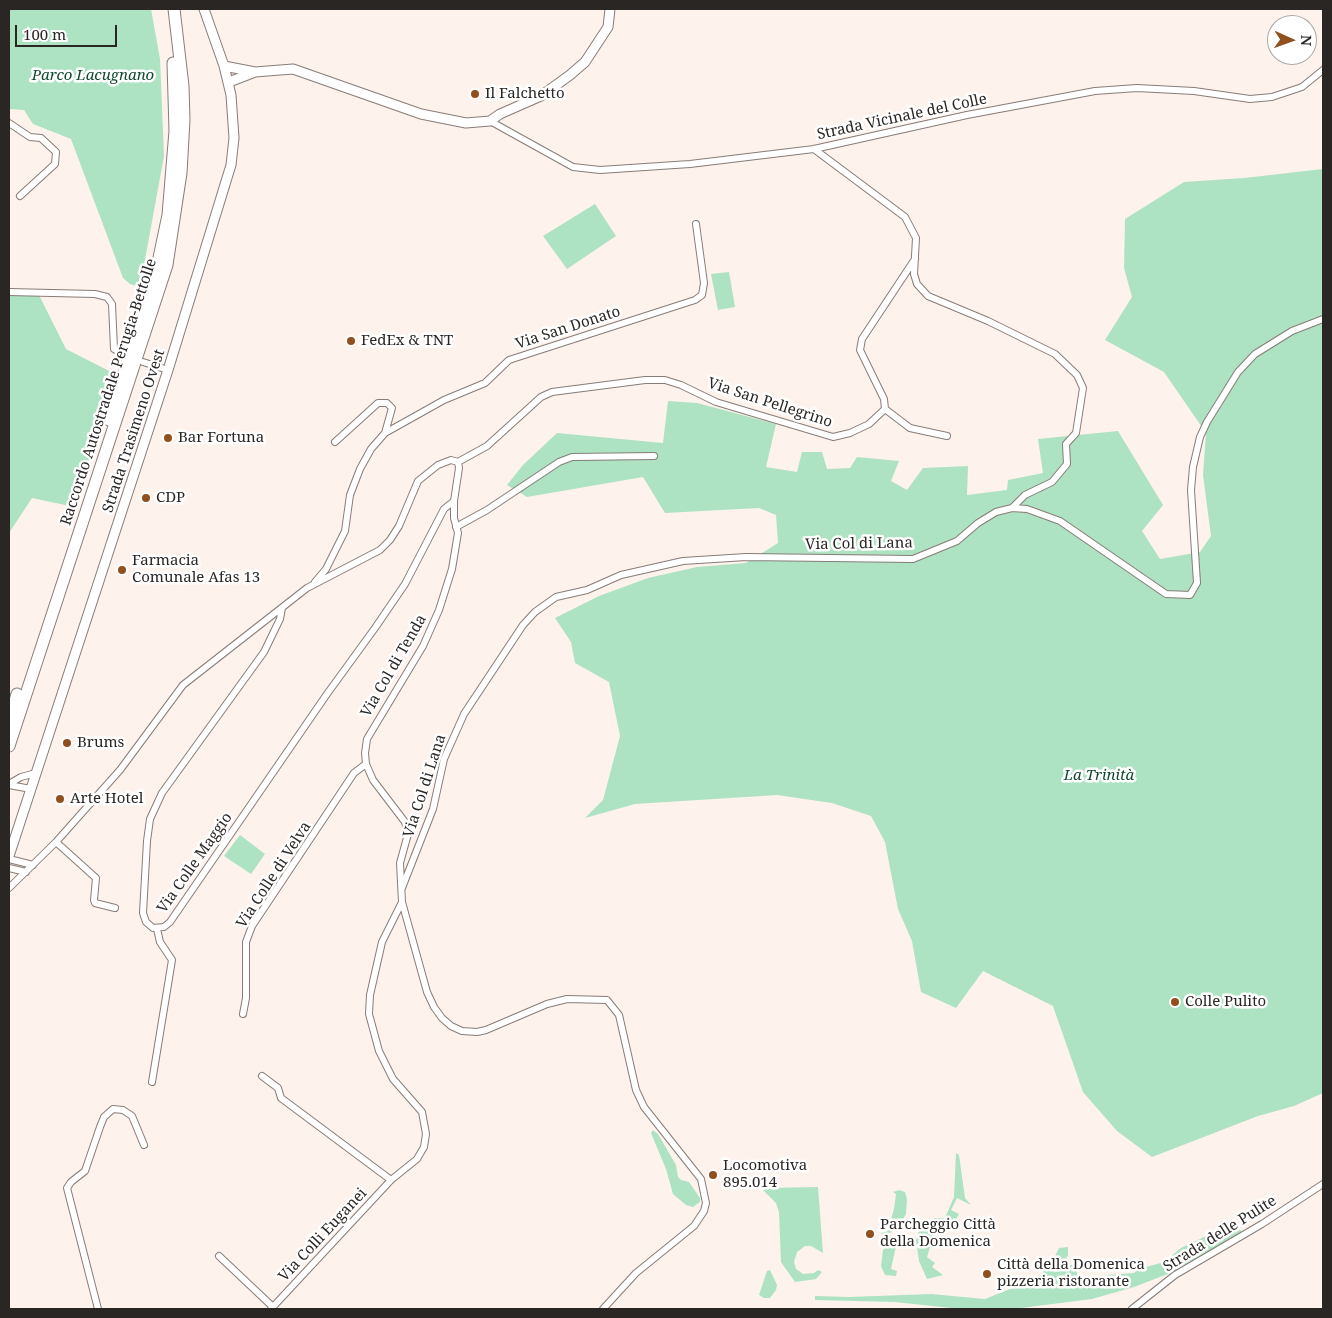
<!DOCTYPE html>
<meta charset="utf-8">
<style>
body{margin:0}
#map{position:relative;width:1332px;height:1318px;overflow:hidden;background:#fef2ec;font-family:"Noto Serif",serif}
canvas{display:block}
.frame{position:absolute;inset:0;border:10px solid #2a2624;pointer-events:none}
.north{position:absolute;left:1267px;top:15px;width:50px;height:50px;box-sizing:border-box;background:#fff;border:1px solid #aaa8a7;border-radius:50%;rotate:92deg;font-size:14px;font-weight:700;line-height:20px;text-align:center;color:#2a2624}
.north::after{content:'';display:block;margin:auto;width:18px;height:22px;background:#914f1e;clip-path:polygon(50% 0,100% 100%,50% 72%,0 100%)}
.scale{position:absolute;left:15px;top:25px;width:102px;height:22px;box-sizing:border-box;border:2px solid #2a2624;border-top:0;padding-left:6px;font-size:15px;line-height:18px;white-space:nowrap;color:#2a2624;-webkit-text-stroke:4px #fff;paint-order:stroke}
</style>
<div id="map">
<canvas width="1332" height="1318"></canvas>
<div class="frame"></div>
<div class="north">N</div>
<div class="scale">100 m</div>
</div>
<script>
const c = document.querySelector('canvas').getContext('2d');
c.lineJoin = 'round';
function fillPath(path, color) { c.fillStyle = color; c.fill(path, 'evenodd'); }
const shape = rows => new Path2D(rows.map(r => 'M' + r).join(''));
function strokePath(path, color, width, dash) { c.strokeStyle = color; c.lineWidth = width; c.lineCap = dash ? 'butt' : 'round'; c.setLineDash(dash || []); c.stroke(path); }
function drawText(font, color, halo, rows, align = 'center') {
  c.font = font + ' "Noto Serif",serif'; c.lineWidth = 5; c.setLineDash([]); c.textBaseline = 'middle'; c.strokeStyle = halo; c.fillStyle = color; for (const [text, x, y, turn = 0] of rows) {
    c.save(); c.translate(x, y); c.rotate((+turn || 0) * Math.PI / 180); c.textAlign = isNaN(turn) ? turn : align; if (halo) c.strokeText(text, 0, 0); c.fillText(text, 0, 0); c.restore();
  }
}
const green = shape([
 [9,9,151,9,160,59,164,156,140,287,130,284,123,278,71,139,33,124,24,110,9,109],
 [1323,169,1323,1093,1294,1106,1258,1116,1152,1157,1117,1131,1083,1092,1053,1006,983,971,956,1008,921,992,912,941,898,909,885,842,871,816,832,803,777,795,635,804,585,818,603,800,620,736,609,682,575,663,571,642,555,618,599,596,648,578,697,567,746,563,778,543,776,515,759,508,665,513,643,477,527,497,507,485,523,465,557,433,663,443,668,401,697,403,776,424,766,467,797,472,802,452,822,452,827,469,850,468,857,457,899,461,891,481,907,490,923,468,968,466,967,495,1007,490,1008,480,1043,473,1038,439,1118,431,1163,505,1142,531,1160,559,1200,552,1211,536,1203,475,1206,433,1164,372,1105,340,1132,297,1124,268,1125,219,1184,182,1244,178],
 [595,204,616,236,567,269,543,236],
 [729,272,735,307,718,310,711,274],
 [9,291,38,293,66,349,115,374,75,507,32,498,9,533],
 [240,835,265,854,251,874,224,856],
 [653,1130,658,1134,676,1165,678,1177,681,1180,689,1182,700,1198,700,1202,693,1207,686,1205,673,1194,666,1169,651,1133],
 [956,1153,959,1155,965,1198,971,1205,957,1198,951,1210,959,1214,952,1226,947,1222,933,1237,927,1257,935,1263,932,1267,943,1275,927,1279,919,1261,916,1240,920,1228,934,1218,945,1218,954,1197],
 [818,1187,823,1253,811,1246,805,1246,797,1252,794,1262,796,1269,803,1274,814,1273,818,1270,822,1272,816,1279,795,1282,781,1262,779,1212,776,1203,763,1190,768,1188],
 [899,1190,905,1192,907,1199,906,1214,897,1229,884,1236,881,1233,888,1231,894,1209,896,1194,893,1192],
 [1231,1224,1243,1232,1173,1272,1134,1287,1092,1299,1013,1309,951,1308,895,1302,815,1300,815,1296,849,1297,931,1294,985,1299,1042,1276,1044,1267,1051,1264,1059,1248,1068,1247,1068,1255,1064,1262,1066,1265,1076,1265,1077,1274,1075,1282,1071,1285,1073,1289,1083,1280,1097,1281,1107,1275,1134,1273,1139,1269,1164,1262,1181,1248],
 [893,1241,897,1242,891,1269,897,1271,896,1276,885,1275,881,1266,883,1250],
 [770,1270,777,1285,776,1290,770,1298,764,1298,759,1295,767,1271]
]);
const street = shape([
 [490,121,573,167,600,170,690,164,814,149,967,115,1095,91,1137,88,1194,91,1250,99,1272,97,1302,87,1323,70],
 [9,123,30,137,41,138,56,152,55,164,20,196],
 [814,149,905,217,916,238,914,274,917,284,928,296,988,321,1055,354,1077,375,1083,388,1076,433,1066,444,1067,464,1052,482,1025,495,1012,508],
 [9,292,95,294,107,297,112,304,114,349,123,354],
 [143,362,168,370],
 [885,409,910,428,947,436],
 [335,442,378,403,387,403,392,408,385,433],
 [458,462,487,446,541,397,552,392,645,380,665,380,681,385,716,402,833,437,850,433,869,424,885,409,884,399,860,350,862,339,915,259],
 [456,527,487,510,559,462,572,457,654,456],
 [315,582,326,569,345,531,350,495,360,469,371,449,385,433,444,400,485,383,509,360,695,300,702,295,704,283,696,224],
 [282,608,280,619,264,652,162,793,150,819,147,841,143,913,146,922,153,928,164,927,170,922,327,694,375,628,405,584,444,509,454,501],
 [9,784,21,777,36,773],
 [9,785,31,789],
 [56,842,96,878,94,900,95,903,115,908],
 [9,859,33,865],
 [9,868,26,872],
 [9,888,56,842,120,770,183,685,307,588,380,550,390,540,399,526,418,481,438,465,451,460,458,462,459,468,454,501,454,518,458,533,452,569,439,610,423,646,367,739,365,753,366,764,373,780,405,822,408,834,400,863,402,902,427,992,434,1007,442,1018,451,1026,462,1031,477,1032,486,1030,547,1004,567,999,607,1000,619,1015,636,1090,644,1107,701,1179,706,1203,704,1211,694,1226,636,1273,603,1309],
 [402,888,433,809,444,759,464,714,523,625,535,612,556,597,587,590,621,575,683,561,746,557,913,559,957,541,978,523,996,512,1012,508,1027,509,1060,521,1166,594,1190,595,1197,583,1191,490,1193,467,1200,437,1207,422,1238,372,1255,354,1292,331,1323,319],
 [243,1014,246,998,246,942,252,926,354,773,366,764],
 [262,1076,278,1088,281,1098,391,1180],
 [152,1082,172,960,160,942,157,929],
 [219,1256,273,1307],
 [98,1309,67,1188,71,1182,85,1171,100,1127,104,1117,113,1109,123,1110,132,1116,144,1145],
 [271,1309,391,1180,417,1159,424,1147,426,1134,422,1112,393,1079,379,1051,369,1014,370,995,382,942,402,902],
 [1132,1309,1175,1275,1262,1224,1323,1184]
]);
const secondary = shape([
 [224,66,255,72],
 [229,82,255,72,293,69,421,114,466,123,490,121,500,114,541,96,570,75,585,62,608,27,610,9],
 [9,856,168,370,231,165,234,138,231,95,224,66,204,9]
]);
const highway = shape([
 [109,420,156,272,168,215,175,131,173,63],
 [9,720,17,694],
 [9,746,167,265,181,173,184,120,183,86,174,9]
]);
const markers = [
 [475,94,5,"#914f1e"],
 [351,341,5,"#914f1e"],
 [168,438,5,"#914f1e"],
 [146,498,5,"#914f1e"],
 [122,570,5,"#914f1e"],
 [67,743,5,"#914f1e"],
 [60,799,5,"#914f1e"],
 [1175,1002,5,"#914f1e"],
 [713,1175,5,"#914f1e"],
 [870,1234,5,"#914f1e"],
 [987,1274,5,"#914f1e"]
];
const parkNames = [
 ["Parco Lacugnano",93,76],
 ["La Trinità",1099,776]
];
const poiNames = [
 ["Il Falchetto",485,94],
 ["FedEx & TNT",361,341],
 ["Bar Fortuna",178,438],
 ["CDP",156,498],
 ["Farmacia",132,561],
 ["Comunale Afas 13",132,578],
 ["Brums",77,743],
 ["Arte Hotel",70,799],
 ["Colle Pulito",1185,1002],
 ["Locomotiva",723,1166],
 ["895.014",723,1183],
 ["Parcheggio Città",880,1225],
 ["della Domenica",880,1242],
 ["Città della Domenica",997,1265],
 ["pizzeria ristorante",997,1282]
];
const streetNames = [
 ["Strada Vicinale del Colle",902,117,-12],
 ["Via San Donato",568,328,-18],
 ["Raccordo Autostradale Perugia-Bettolle",109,392,-72],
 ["Via San Pellegrino",770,403,18],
 ["Strada Trasimeno Ovest",134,431,-72],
 ["Via Col di Lana",859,544,-1],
 ["Via Col di Tenda",394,666,-60],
 ["Via Col di Lana",425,786,-72],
 ["Via Colle Maggio",195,863,-55],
 ["Via Colle di Velva",274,875,-57],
 ["Strada delle Pulite",1220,1234,-32],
 ["Via Colli Euganei",323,1235,-47]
];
fillPath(green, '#ade2c3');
strokePath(street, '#877c77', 8);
strokePath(secondary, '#877c77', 11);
strokePath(highway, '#877c77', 13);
strokePath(street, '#fff', 6);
strokePath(secondary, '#fff', 9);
strokePath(highway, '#fff', 11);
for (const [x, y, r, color] of markers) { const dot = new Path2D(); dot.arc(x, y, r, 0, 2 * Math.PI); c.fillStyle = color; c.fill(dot); strokePath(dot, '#fff', 2); }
drawText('italic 15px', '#0f492f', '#fff', parkNames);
drawText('15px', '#2a2624', '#fff', poiNames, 'left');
drawText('15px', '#2a2624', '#fff', streetNames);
</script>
